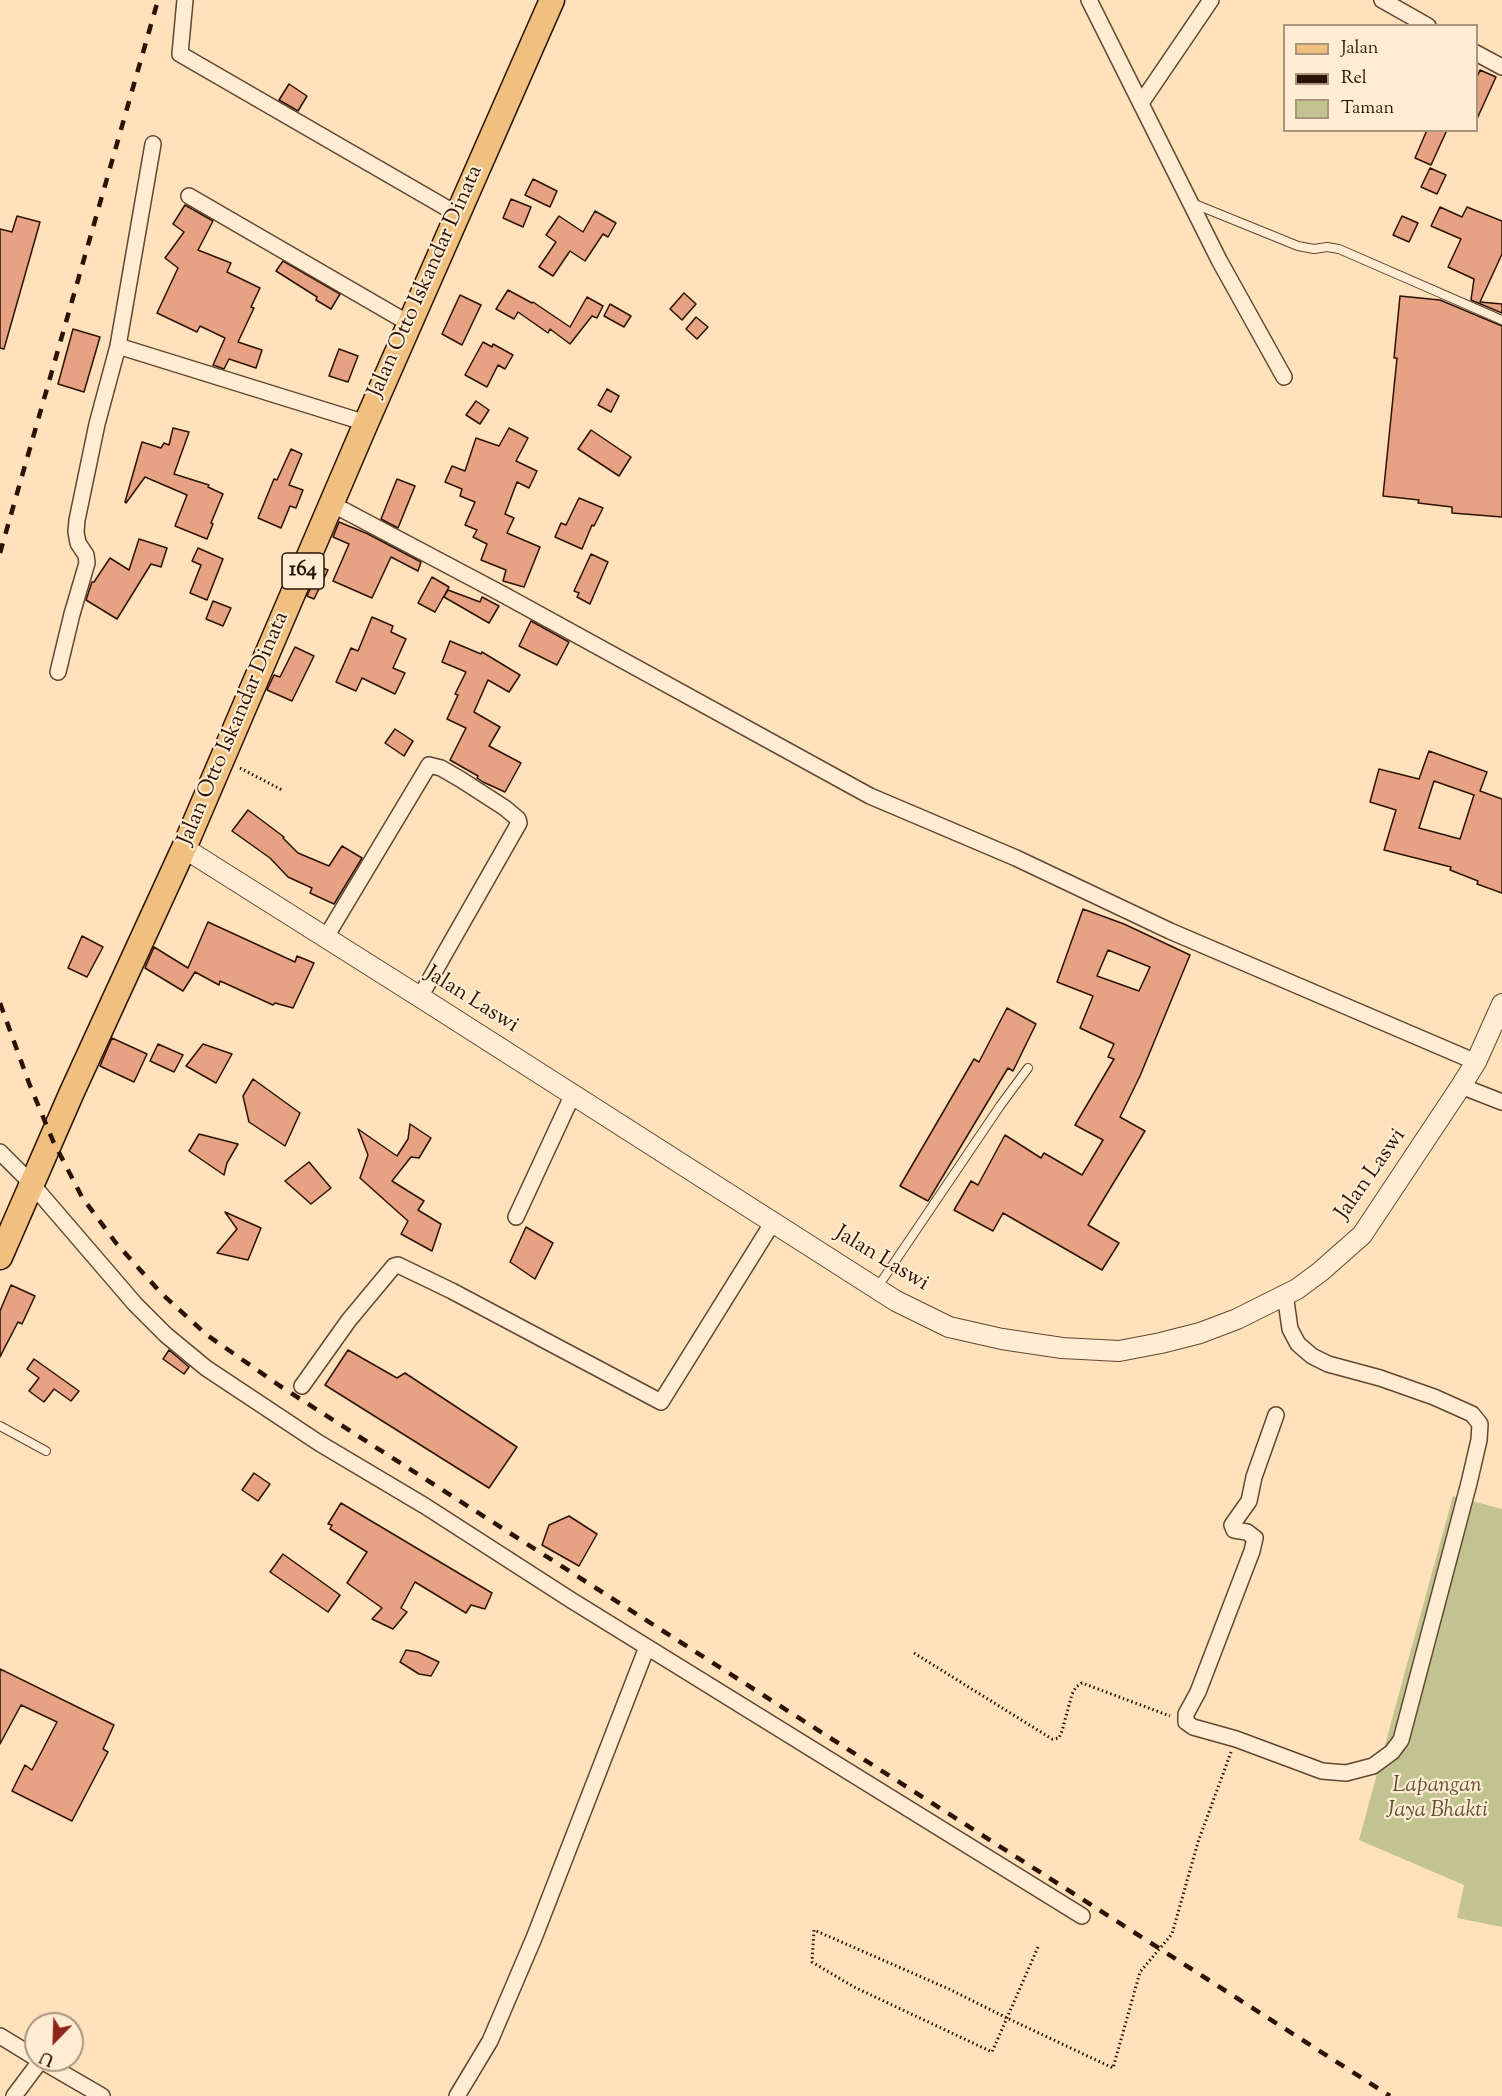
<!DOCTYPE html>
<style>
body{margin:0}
#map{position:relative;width:1502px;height:2096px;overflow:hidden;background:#ffe2bb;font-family:"Sorts Mill Goudy",serif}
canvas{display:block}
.legend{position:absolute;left:1283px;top:24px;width:195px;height:108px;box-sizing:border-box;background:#ffecd3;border:2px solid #aa9580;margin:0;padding:8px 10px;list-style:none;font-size:18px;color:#2b1203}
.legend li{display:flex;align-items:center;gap:12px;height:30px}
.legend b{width:30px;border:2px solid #aa9580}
.north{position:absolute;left:24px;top:2012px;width:60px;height:60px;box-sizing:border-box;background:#ffecd3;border:2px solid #aa9580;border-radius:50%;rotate:203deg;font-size:16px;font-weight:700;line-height:24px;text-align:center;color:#2b1203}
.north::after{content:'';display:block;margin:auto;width:21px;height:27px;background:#8f2418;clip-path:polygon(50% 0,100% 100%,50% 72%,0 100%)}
</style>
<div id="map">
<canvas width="1502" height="2096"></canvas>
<ul class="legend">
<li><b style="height:8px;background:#f0c17e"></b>Jalan</li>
<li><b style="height:8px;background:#2b1203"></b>Rel</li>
<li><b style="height:16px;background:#c1c390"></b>Taman</li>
</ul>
<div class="north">U</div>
</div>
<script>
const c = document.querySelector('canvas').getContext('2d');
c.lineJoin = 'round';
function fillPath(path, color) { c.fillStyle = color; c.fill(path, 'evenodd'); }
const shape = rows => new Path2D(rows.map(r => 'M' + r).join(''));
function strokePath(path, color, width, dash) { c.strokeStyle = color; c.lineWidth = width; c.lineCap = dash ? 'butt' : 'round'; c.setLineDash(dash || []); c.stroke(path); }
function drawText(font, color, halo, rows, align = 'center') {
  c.font = font + ' "Sorts Mill Goudy",serif'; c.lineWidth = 4.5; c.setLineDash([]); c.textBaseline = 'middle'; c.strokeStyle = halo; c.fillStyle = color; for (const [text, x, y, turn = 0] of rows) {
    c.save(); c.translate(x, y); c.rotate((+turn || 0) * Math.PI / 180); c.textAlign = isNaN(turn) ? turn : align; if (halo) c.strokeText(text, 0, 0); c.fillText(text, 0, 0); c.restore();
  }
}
const green = shape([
 [1453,1496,1502,1509,1502,1927,1457,1918,1464,1885,1359,1840]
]);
const building = shape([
 [1480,70,1496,77,1476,121,1476,79,1480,70],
 [289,84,307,96,298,111,279,100,289,84],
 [1427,130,1447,130,1431,165,1415,158,1427,130],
 [1430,168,1446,175,1437,194,1421,187,1430,168],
 [533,179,557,191,550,207,525,195,533,179],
 [511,199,531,207,523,227,503,218,511,199],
 [185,205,213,221,198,250,231,263,227,272,260,288,251,307,254,308,238,342,262,350,256,368,229,359,224,369,213,365,225,338,200,326,197,332,157,313,178,268,165,258,184,232,173,224,185,205],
 [1440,207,1462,217,1467,207,1502,221,1502,254,1480,302,1502,304,1502,313,1471,300,1474,279,1448,267,1461,239,1431,226,1440,207],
 [595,211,616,223,608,237,603,234,585,261,570,251,553,276,539,267,556,242,546,235,559,216,583,232,595,211],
 [17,216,40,222,4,349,0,348,0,229,12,232,17,216],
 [1402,216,1418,223,1409,242,1393,235,1402,216],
 [283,261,340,294,331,309,316,300,317,297,276,271,283,261],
 [508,290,532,303,533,302,570,327,587,297,603,306,597,318,592,316,570,344,550,329,548,333,518,312,514,319,496,309,508,290],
 [684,293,696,304,682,320,670,309,684,293],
 [460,295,481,305,462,345,442,334,460,295],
 [1400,296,1440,300,1502,326,1502,517,1452,513,1452,507,1418,503,1419,500,1383,496,1397,358,1394,358,1400,296],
 [610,304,631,316,624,327,604,316,610,304],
 [696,317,708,327,697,339,686,329,696,317],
 [73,329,100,337,84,392,58,384,73,329],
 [483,342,492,347,493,344,513,355,505,369,498,365,487,387,465,375,483,342],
 [339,349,358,356,348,382,329,376,339,349],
 [607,389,619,396,611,412,598,405,607,389],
 [476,401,489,410,480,424,466,415,476,401],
 [173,428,189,432,174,474,209,485,208,487,223,494,211,523,213,524,207,539,175,526,187,495,145,477,126,503,125,502,142,442,161,448,164,443,169,445,173,428],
 [509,428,528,438,516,461,537,471,529,488,517,482,505,514,514,518,507,533,540,547,524,587,503,581,506,570,481,560,487,544,473,537,477,530,465,525,475,502,460,496,462,489,445,482,452,466,465,471,476,438,499,446,509,428],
 [591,430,631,457,619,476,578,449,591,430],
 [291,449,302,454,289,485,303,490,296,508,290,506,281,528,258,518,274,479,277,480,291,449],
 [397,479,415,486,398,528,381,519,397,479],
 [579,498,603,508,594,526,592,525,582,549,555,537,561,523,566,525,579,498],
 [339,522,368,534,421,562,418,571,391,557,372,598,333,581,349,544,333,537,339,522],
 [139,539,167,548,161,567,151,564,117,619,86,600,92,582,94,582,110,558,129,570,139,539],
 [198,548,223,559,207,600,190,593,201,565,192,561,198,548],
 [591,554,608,562,590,604,577,597,579,593,574,591,591,554],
 [320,567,328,570,314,599,307,596,320,567],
 [432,577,449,587,435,612,418,603,432,577],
 [448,590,480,602,482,597,499,606,489,623,444,597,448,590],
 [213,601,231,608,223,626,206,619,213,601],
 [372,617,393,626,391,632,406,639,393,668,405,673,395,694,362,678,356,691,336,682,351,648,358,651,372,617],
 [531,621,569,642,557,665,519,646,531,621],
 [450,641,481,654,482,652,520,675,509,692,488,680,474,712,500,727,489,746,521,763,505,792,483,782,477,778,478,776,450,760,466,728,447,719,458,695,455,694,466,672,442,662,450,641],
 [295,647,314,656,292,701,267,690,274,675,280,677,295,647],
 [395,729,413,741,404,756,385,743,395,729],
 [1429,751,1487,772,1480,791,1502,799,1502,893,1477,884,1478,881,1450,870,1451,867,1384,850,1396,810,1370,802,1379,769,1419,779,1429,751],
 [1434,781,1474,795,1460,839,1419,828,1434,781],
 [248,810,284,837,283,838,298,853,329,866,342,846,362,858,334,904,310,893,312,888,288,877,270,858,232,831,248,810],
 [1083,909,1124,924,1190,955,1140,1076,1120,1117,1145,1131,1088,1225,1119,1243,1102,1270,1003,1213,993,1231,954,1210,971,1181,978,1185,1005,1135,1041,1158,1044,1153,1082,1175,1103,1140,1075,1125,1114,1059,1108,1057,1114,1044,1080,1028,1093,996,1057,982,1083,909],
 [1108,950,1150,967,1139,991,1097,976,1108,950],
 [208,922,295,962,297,956,314,963,293,1008,275,1003,273,1005,220,981,219,985,195,972,183,991,145,968,154,947,188,968,208,922],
 [82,936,103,947,87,977,68,968,82,936],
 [1007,1008,1036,1024,1013,1071,1008,1068,928,1201,900,1186,974,1059,979,1062,1007,1008],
 [112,1038,147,1054,134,1082,100,1066,112,1038],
 [158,1044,183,1055,174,1072,150,1061,158,1044],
 [203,1044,232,1054,216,1083,186,1066,203,1044],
 [253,1079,300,1113,285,1146,249,1122,243,1096,253,1079],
 [410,1124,431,1138,419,1158,411,1157,392,1181,424,1201,418,1210,441,1224,432,1251,401,1234,408,1221,360,1178,368,1155,358,1129,397,1156,408,1139,410,1124],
 [199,1134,238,1144,227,1163,224,1175,189,1151,199,1134],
 [309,1162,331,1188,311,1204,285,1181,309,1162],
 [225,1212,261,1228,248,1260,217,1253,237,1229,225,1212],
 [526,1227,553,1243,535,1279,510,1262,526,1227],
 [11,1285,35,1296,22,1324,18,1322,0,1357,0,1311,11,1285],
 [169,1350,189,1367,184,1374,163,1359,169,1350],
 [348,1350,397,1378,405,1373,517,1447,489,1488,325,1385,348,1350],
 [34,1359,79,1391,71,1401,54,1389,44,1402,29,1391,39,1378,27,1369,34,1359],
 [254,1473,270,1484,258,1501,242,1490,254,1473],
 [341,1503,492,1593,485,1609,471,1605,466,1613,415,1582,401,1608,407,1612,393,1629,372,1619,382,1608,347,1583,367,1552,330,1529,332,1525,328,1524,341,1503],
 [569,1516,597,1534,579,1566,542,1545,549,1525,569,1516],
 [283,1554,340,1595,328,1612,270,1572,283,1554],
 [406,1650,418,1652,439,1662,431,1676,419,1674,400,1662,406,1650],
 [0,1669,114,1725,103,1749,108,1752,72,1821,12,1791,25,1765,32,1770,57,1722,21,1705,0,1744,0,1669]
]);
const path = shape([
 [240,768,282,790],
 [914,1653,1052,1739,1059,1738,1062,1731,1072,1694,1076,1687,1082,1683,1170,1716],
 [1038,1947,1007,2018,992,2052,854,1987,812,1962,814,1930,949,1989,1007,2018,1113,2068,1140,1972,1172,1934,1198,1842,1231,1752]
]);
const service = shape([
 [1192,203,1298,246,1314,249,1327,247,1339,249,1502,320],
 [877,1288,1000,1106,1028,1068],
 [0,1426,46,1451]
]);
const minor = shape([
 [185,0,180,54,457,214],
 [1089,0,1219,260,1284,377],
 [1382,0,1428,26],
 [1476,53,1502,67],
 [1141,103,1211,0],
 [153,144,118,346,366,423],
 [189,196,410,324],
 [332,504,504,595,870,796,1016,858,1170,931,1476,1062],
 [58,672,72,614,87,563,86,555,78,543,76,532,77,520,97,424,118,346],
 [326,937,429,765,441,768,460,779,505,808,518,819,519,823,420,997],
 [1461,1086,1502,1102],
 [0,1152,31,1183,135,1304,166,1335,206,1368,319,1443,425,1506,571,1600,1082,1916],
 [516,1217,573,1094],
 [302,1386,349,1320,394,1266,398,1265,452,1291,661,1402,773,1222],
 [1276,1415,1254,1477,1249,1501,1232,1525,1234,1530,1247,1532,1255,1538,1252,1551,1198,1692,1186,1714,1186,1722,1193,1727,1236,1739,1322,1771,1346,1773,1373,1766,1392,1752,1401,1740,1469,1483,1479,1440,1480,1424,1472,1414,1434,1397,1380,1378,1328,1364,1312,1356,1298,1344,1290,1329,1285,1294],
 [0,2036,36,2058],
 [40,2060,102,2096],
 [14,2096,41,2060],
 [457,2096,490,2041,534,1938,647,1647]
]);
const tertiary = shape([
 [184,848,420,997,896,1301,949,1327,1002,1339,1062,1348,1119,1351,1161,1343,1200,1333,1237,1319,1297,1289,1320,1272,1362,1235,1461,1086,1476,1062,1502,1004]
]);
const primary = shape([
 [0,1257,72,1092,184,848,366,423,552,0]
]);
const rail = shape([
 [0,553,158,0],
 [0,1003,29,1083,53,1141,82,1197,116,1243,161,1293,207,1335,280,1386,1390,2096]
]);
const shields = [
 [303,571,42]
];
const shieldNames = [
 ["164",303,571]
];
const streetNames = [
 ["Jalan Otto Iskandar Dinata",427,282,-66],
 ["Jalan Otto Iskandar Dinata",235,729,-67],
 ["Jalan Laswi",471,1001,32],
 ["Jalan Laswi",1372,1175,-55],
 ["Jalan Laswi",881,1260,31]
];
const parkNames = [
 ["Lapangan",1437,1787],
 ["Jaya Bhakti",1437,1812]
];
fillPath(green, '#c1c390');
fillPath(building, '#e7a183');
strokePath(building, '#2b1203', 1.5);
strokePath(service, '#604631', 10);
strokePath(minor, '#604631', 18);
strokePath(tertiary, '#604631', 22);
strokePath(primary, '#2b1203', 27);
strokePath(path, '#2b1203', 3, [1.5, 3]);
strokePath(service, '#ffecd3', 8);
strokePath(minor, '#ffecd3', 15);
strokePath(tertiary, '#ffecd3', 20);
strokePath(primary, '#f0c17e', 24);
strokePath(rail, '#2b1203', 4.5, [10, 10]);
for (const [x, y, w] of shields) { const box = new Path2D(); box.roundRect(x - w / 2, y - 18, w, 36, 4.5); c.fillStyle = '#ffecd3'; c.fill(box); strokePath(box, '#2b1203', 1.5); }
drawText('bold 21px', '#2b1203', null, shieldNames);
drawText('22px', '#2b1203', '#ffecd3', streetNames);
drawText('italic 22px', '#605034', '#ffecd3', parkNames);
</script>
